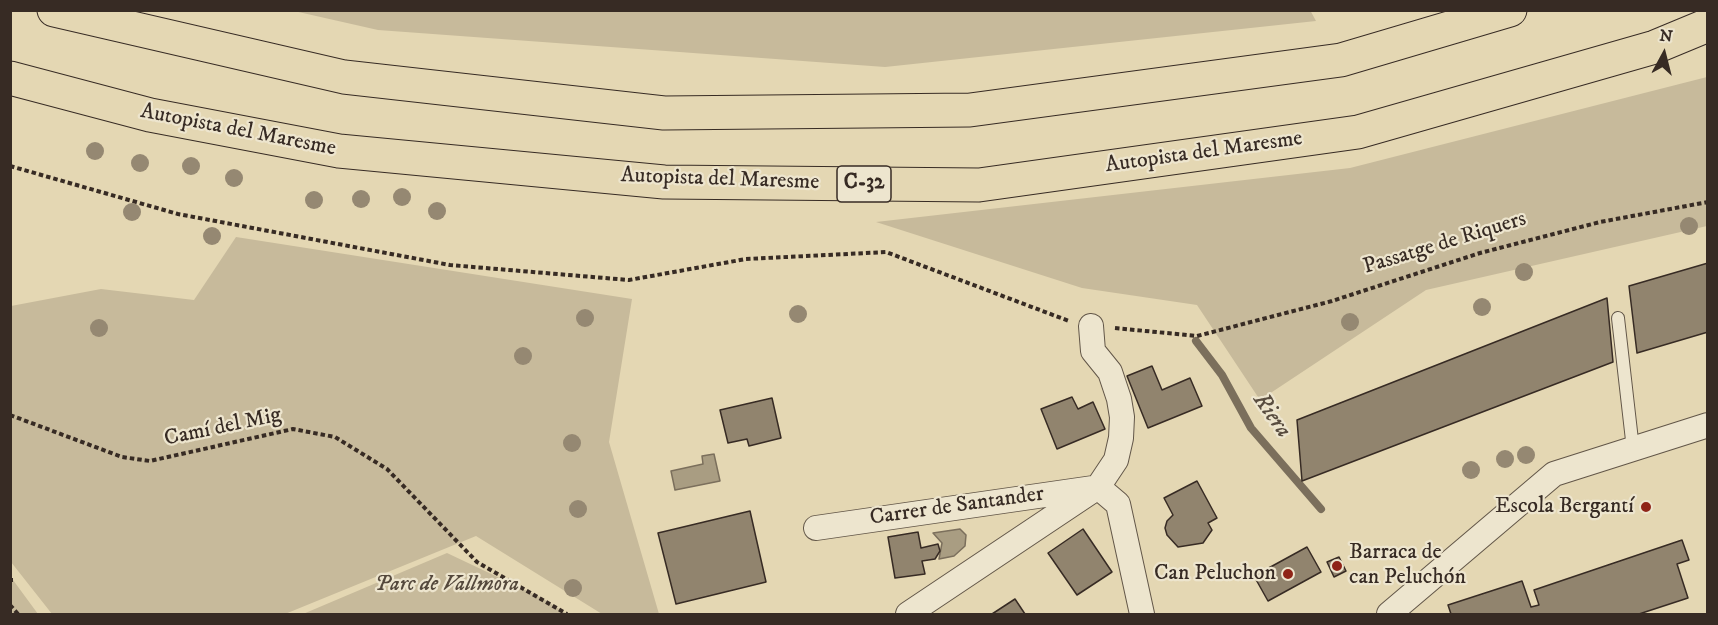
<!DOCTYPE html>
<meta charset="utf-8">
<style>
body{margin:0}
#map{position:relative;width:1718px;height:625px;overflow:hidden;background:#e4d7b3;font-family:"IM FELL DW Pica",serif}
canvas{display:block}
.frame{position:absolute;inset:0;border:12px solid #372b24;pointer-events:none}
.north{position:absolute;left:1634px;top:24px;width:60px;height:60px;-webkit-text-stroke:4px #ede5ce;paint-order:stroke;rotate:7deg;font-size:16px;font-weight:700;line-height:24px;text-align:center;color:#372b24}
.north::after{content:'';display:block;margin:auto;width:21px;height:27px;background:#372b24;clip-path:polygon(50% 0,100% 100%,50% 72%,0 100%)}
</style>
<div id="map">
<canvas width="1718" height="625"></canvas>
<div class="frame"></div>
<div class="north">N</div>
</div>
<script>
const c = document.querySelector('canvas').getContext('2d');
c.lineJoin = 'round';
function fillPath(path, color) { c.fillStyle = color; c.fill(path, 'evenodd'); }
const shape = rows => new Path2D(rows.map(r => 'M' + r).join(''));
function strokePath(path, color, width, dash) { c.strokeStyle = color; c.lineWidth = width; c.lineCap = dash ? 'butt' : 'round'; c.setLineDash(dash || []); c.stroke(path); }
function drawText(font, color, halo, rows, align = 'center') {
  c.font = font + ' "IM FELL DW Pica",serif'; c.lineWidth = 4.5; c.setLineDash([]); c.textBaseline = 'middle'; c.strokeStyle = halo; c.fillStyle = color; for (const [text, x, y, turn = 0] of rows) {
    c.save(); c.translate(x, y); c.rotate((+turn || 0) * Math.PI / 180); c.textAlign = isNaN(turn) ? turn : align; if (halo) c.strokeText(text, 0, 0); c.fillText(text, 0, 0); c.restore();
  }
}
const green = shape([
 [1310,10,1316,21,885,67,378,30,294,11],
 [1707,77,1707,226,1426,290,1260,400,1197,305,1082,288,876,222,1350,168],
 [236,237,632,299,609,442,659,614,602,614,476,536,285,614,52,614,11,562,11,306,101,289,194,300],
 [447,553,542,598,567,614,303,614],
 [10,578,13,580,38,614,11,614]
]);
const water = shape([
 [714,454,720,481,675,490,671,471,703,464,702,456,714,454],
 [960,529,966,535,965,546,954,556,939,559,942,543,933,533,960,529]
]);
const stream = shape([
 [1196,341,1222,375,1251,428,1321,509]
]);
const building = shape([
 [1708,263,1708,332,1637,353,1629,286,1708,263],
 [1607,298,1613,362,1302,481,1297,420,1607,298],
 [1152,366,1162,390,1190,378,1202,406,1148,428,1127,376,1152,366],
 [1072,397,1078,409,1093,402,1105,429,1057,449,1041,409,1072,397],
 [772,398,781,438,749,446,747,439,728,443,720,410,772,398],
 [1197,481,1217,518,1208,523,1212,530,1203,543,1178,547,1167,535,1165,528,1167,521,1173,515,1164,498,1197,481],
 [750,511,766,582,676,604,658,533,750,511],
 [1083,529,1112,572,1077,595,1048,553,1083,529],
 [918,532,921,548,938,544,940,551,935,559,922,561,925,574,895,578,888,537,918,532],
 [1682,540,1689,560,1677,564,1688,598,1639,614,1451,614,1448,605,1522,581,1531,607,1539,605,1534,590,1682,540],
 [1307,547,1321,572,1268,601,1254,576,1307,547],
 [1339,557,1346,571,1334,577,1327,562,1339,557],
 [1015,599,1025,614,992,614,1015,599]
]);
const path = shape([
 [10,166,178,214,450,265,629,280,746,259,886,252,1069,321],
 [1115,328,1197,336,1332,301,1480,253,1600,222,1708,202],
 [10,415,122,457,150,461,293,429,335,437,387,469,477,562,567,614],
 [10,580,13,580],
 [10,605,18,614]
]);
const service = shape([
 [1618,318,1633,449]
]);
const minor = shape([
 [1098,487,1118,504,1142,614],
 [816,528,1093,488],
 [908,614,1098,487,1116,460,1121,438,1122,417,1119,399,1110,372,1093,351,1091,326],
 [1389,614,1554,474,1708,425]
]);
const motorway = shape([
 [54,10,344,77,664,113,970,110,1341,60,1510,10],
 [10,78,150,115,339,151,664,182,979,185,1358,132,1655,47,1708,25]
]);
const trees = [
 [95,151],
 [140,163],
 [191,166],
 [234,178],
 [402,197],
 [361,199],
 [314,200],
 [437,211],
 [132,212],
 [1689,226],
 [212,236],
 [1524,272],
 [1482,307],
 [798,314],
 [585,318],
 [1350,322],
 [99,328],
 [523,356],
 [572,443],
 [1526,455],
 [1505,459],
 [1471,470],
 [578,509],
 [573,588]
];
const markers = [
 [1646,507,6,"#8f2418"],
 [1337,566,6,"#8f2418"],
 [1288,574,6,"#8f2418"]
];
const shields = [
 [864,184,54]
];
const shieldNames = [
 ["C-32",864,184]
];
const streetNames = [
 ["Autopista del Maresme",238,131,11],
 ["Autopista del Maresme",1204,153,-8],
 ["Autopista del Maresme",720,180,2],
 ["Passatge de Riquers",1445,244,-17],
 ["Camí del Mig",223,428,-12],
 ["Carrer de Santander",957,507,-8]
];
const poiNames = [
 ["Escola Bergantí",1634,507],
 ["Barraca de",1349,553,"left"],
 ["can Peluchón",1349,578,"left"],
 ["Can Peluchon",1276,574]
];
const parkNames = [
 ["Parc de Vallmora",447,585]
];
const waterNames = [
 ["Riera",1271,416,55]
];
fillPath(green, '#c7ba9b');
fillPath(water, '#a99d82');
strokePath(water, '#7b6f5c', 1.5);
strokePath(stream, '#7b6f5c', 8);
fillPath(building, '#91846e');
strokePath(building, '#372b24', 1.5);
strokePath(service, '#625648', 14);
strokePath(minor, '#625648', 26);
strokePath(motorway, '#372b24', 35);
strokePath(path, '#372b24', 4, [4.5, 3]);
strokePath(service, '#ede5ce', 12);
strokePath(minor, '#ede5ce', 24);
strokePath(motorway, '#e4d7b3', 33);
c.fillStyle = '#958872';
for (const [x, y] of trees) { c.beginPath(); c.arc(x, y, 9, 0, 2 * Math.PI); c.fill(); }
for (const [x, y, r, color] of markers) { const dot = new Path2D(); dot.arc(x, y, r, 0, 2 * Math.PI); c.fillStyle = color; c.fill(dot); strokePath(dot, '#ede5ce', 2); }
for (const [x, y, w] of shields) { const box = new Path2D(); box.roundRect(x - w / 2, y - 18, w, 36, 4.5); c.fillStyle = '#ede5ce'; c.fill(box); strokePath(box, '#372b24', 1.5); }
drawText('bold 21px', '#372b24', null, shieldNames);
drawText('22px', '#372b24', '#ede5ce', streetNames);
drawText('22px', '#372b24', '#ede5ce', poiNames, 'right');
drawText('italic 22px', '#54483c', '#ede5ce', parkNames);
drawText('italic 24px', '#594d40', '#ede5ce', waterNames);
</script>
